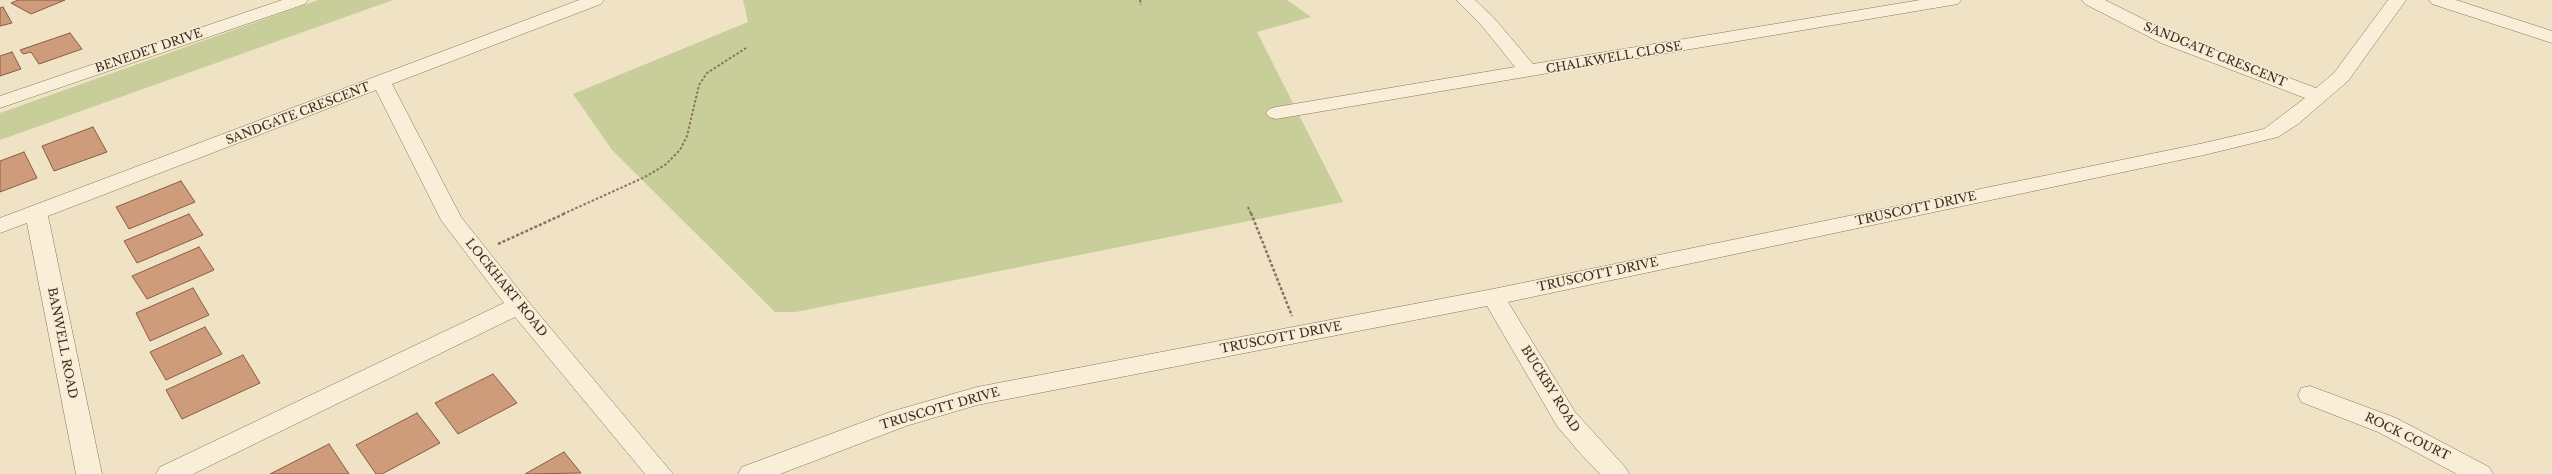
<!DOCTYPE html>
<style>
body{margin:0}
canvas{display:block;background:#efe2c5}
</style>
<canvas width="2552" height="474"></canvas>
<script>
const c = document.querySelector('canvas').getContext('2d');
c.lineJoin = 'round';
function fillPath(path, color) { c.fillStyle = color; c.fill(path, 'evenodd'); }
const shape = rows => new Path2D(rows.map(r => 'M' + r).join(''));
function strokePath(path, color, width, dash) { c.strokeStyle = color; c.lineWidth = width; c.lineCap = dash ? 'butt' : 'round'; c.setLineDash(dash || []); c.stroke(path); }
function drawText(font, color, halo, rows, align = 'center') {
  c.font = font + ' "Libre Baskerville",serif'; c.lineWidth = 3; c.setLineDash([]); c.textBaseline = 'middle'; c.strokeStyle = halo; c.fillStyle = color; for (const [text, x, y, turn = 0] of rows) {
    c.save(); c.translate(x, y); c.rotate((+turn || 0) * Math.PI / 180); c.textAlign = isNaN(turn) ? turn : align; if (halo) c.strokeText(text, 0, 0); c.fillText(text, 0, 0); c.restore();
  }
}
const green = shape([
 [318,0,393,0,0,140,0,113],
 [743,0,1287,0,1311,17,1257,32,1343,202,796,312,775,312,612,150,573,94,748,22]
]);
const building = shape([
 [18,0,65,0,31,14,11,3,18,0],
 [3,7,12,23,0,26,0,8,3,7],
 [70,33,82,49,39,64,31,52,23,54,20,50,70,33],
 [12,52,21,69,0,76,0,56,12,52],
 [93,127,107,152,54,171,42,146,93,127],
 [24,152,37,178,0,192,0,161,24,152],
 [181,181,195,202,129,229,116,207,181,181],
 [189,214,203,235,137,263,124,241,189,214],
 [199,247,214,270,147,299,132,276,199,247],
 [193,288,209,315,150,341,136,313,193,288],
 [205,327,222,354,166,380,150,352,205,327],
 [243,355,260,383,182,419,166,390,243,355],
 [493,374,517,403,458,434,435,403,493,374],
 [417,413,440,443,382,474,376,474,356,445,417,413],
 [329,444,349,474,270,474,329,444],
 [564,452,581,473,525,474,564,452]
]);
const pathFar1 = shape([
 [1140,0,1141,5],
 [1248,207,1251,214],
 [563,214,645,177,665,165,680,150,687,136,699,85,707,73,746,48]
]);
const path = shape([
 [1251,213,1292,316],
 [498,244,566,213]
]);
const minor = shape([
 [282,0,308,0,305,4,0,108,0,96,282,0],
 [579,0,604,0,601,4,392,84,461,217,527,300,673,474,645,474,515,317,193,474,156,474,160,467,504,303,441,220,376,90,48,216,102,474,76,474,27,223,0,233,0,218,579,0],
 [1456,0,1475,0,1494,18,1533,64,1920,0,1961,0,1958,4,1952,5,1276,119,1269,117,1266,113,1269,109,1276,107,1515,67,1482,26,1456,0],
 [2082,0,2105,0,2175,35,2316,88,2334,73,2388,0,2406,0,2348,81,2298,124,2278,137,2204,155,1508,302,1575,412,1625,467,1629,474,1600,474,1579,452,1557,426,1487,306,977,405,906,426,780,474,738,474,742,467,890,412,977,387,1493,289,2204,143,2264,129,2305,98,2161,43,2085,4,2082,0],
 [2429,0,2456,0,2552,31,2552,43,2432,4,2429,0],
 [2310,386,2396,418,2489,467,2493,474,2457,474,2378,432,2301,402,2298,395,2301,388,2310,386]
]);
const streetNames = [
 ["BENEDET DRIVE",149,51,-19],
 ["SANDGATE CRESCENT",2215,55,22],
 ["CHALKWELL CLOSE",1614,58,-10],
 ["SANDGATE CRESCENT",298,114,-21],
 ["TRUSCOTT DRIVE",1916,209,-12],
 ["TRUSCOTT DRIVE",1598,275,-12],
 ["LOCKHART ROAD",506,288,51],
 ["TRUSCOTT DRIVE",1281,338,-11],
 ["BANWELL ROAD",62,343,79],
 ["BUCKBY ROAD",1550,389,58],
 ["TRUSCOTT DRIVE",940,409,-16],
 ["ROCK COURT",2407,437,26]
];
fillPath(green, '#c8ce99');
fillPath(building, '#ce9c7a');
strokePath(building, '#8a5c40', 1);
strokePath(minor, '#8b735b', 1);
strokePath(pathFar1, '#8b735b', 2, [2.5, 2]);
strokePath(path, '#8b735b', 2.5, [3, 2]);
fillPath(minor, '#f9efd9');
drawText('12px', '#3b2c1f', '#f6ecd5', streetNames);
</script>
